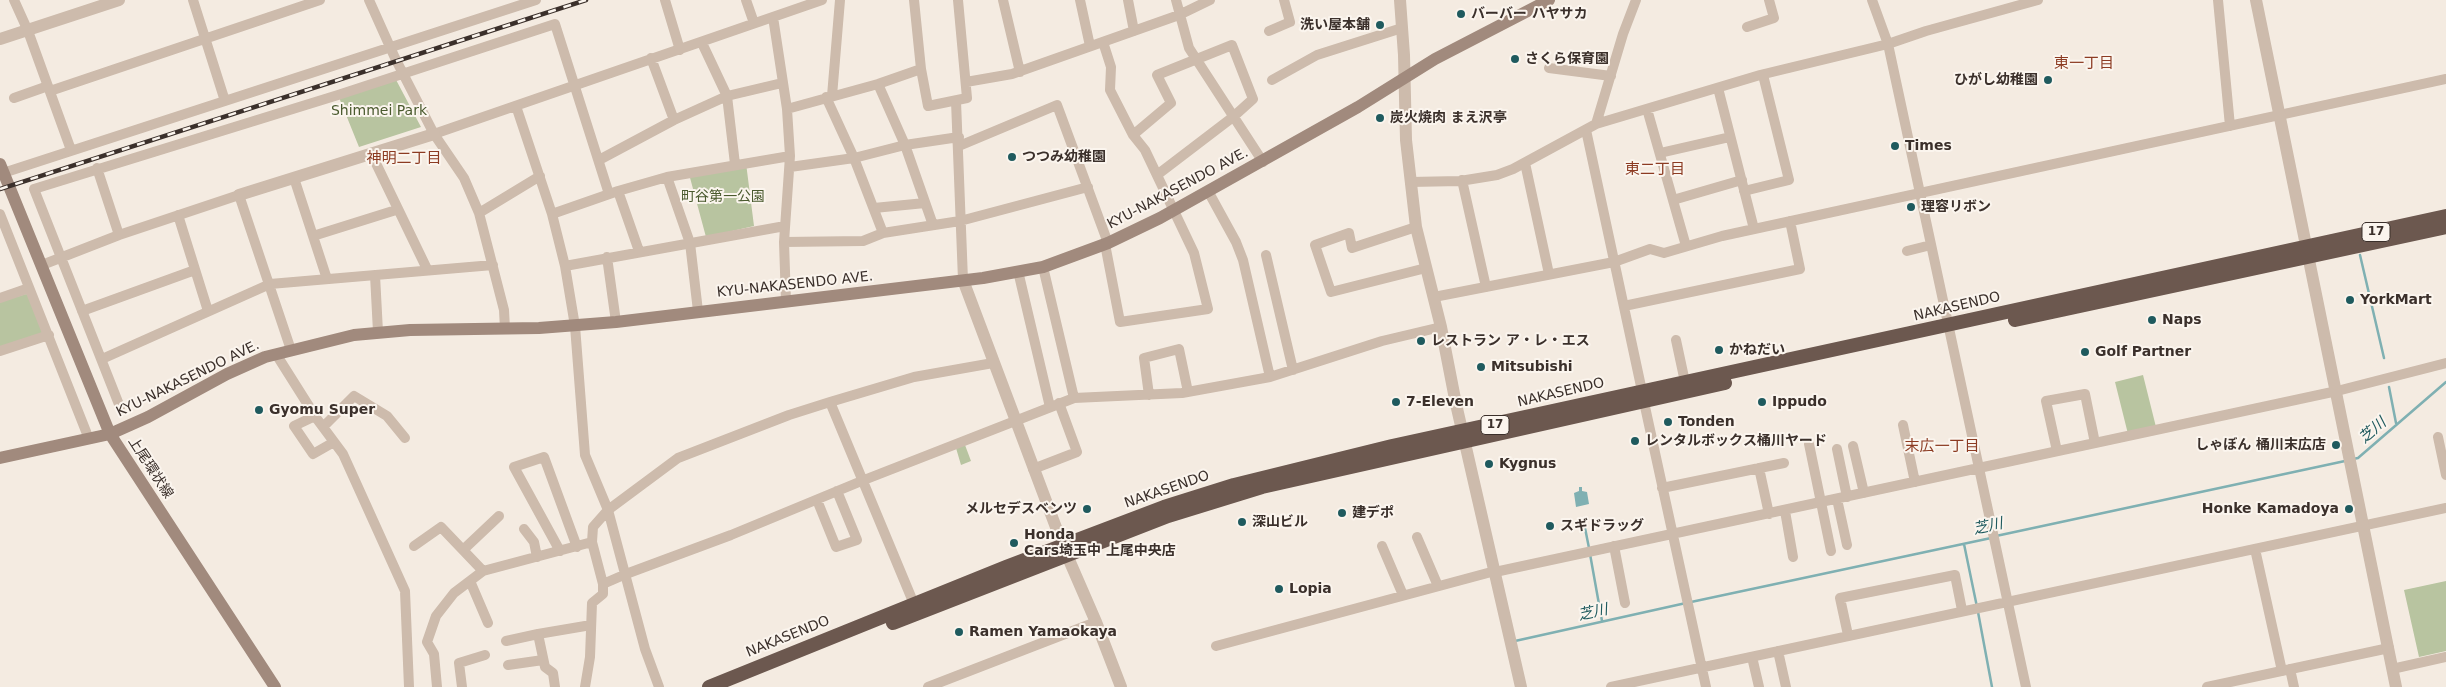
<!DOCTYPE html>
<meta charset="utf-8">
<style>
body{margin:0}
canvas{display:block;background:#f4ebe1}
</style>
<canvas width="2446" height="687"></canvas>
<script>
const c = document.querySelector('canvas').getContext('2d');
c.lineJoin = 'round';
function fillPath(path, color) { c.fillStyle = color; c.fill(path, 'evenodd'); }
const shape = rows => new Path2D(rows.map(r => 'M' + r).join(''));
function strokePath(path, color, width, dash) { c.strokeStyle = color; c.lineWidth = width; c.lineCap = dash ? 'butt' : 'round'; c.setLineDash(dash || []); c.stroke(path); }
function drawText(font, color, halo, rows, align = 'center') {
  c.font = font + ' "DejaVu Sans","Noto Sans JP",sans-serif'; c.lineWidth = 4; c.setLineDash([]); c.textBaseline = 'middle'; c.strokeStyle = halo; c.fillStyle = color; for (const [text, x, y, turn = 0] of rows) {
    c.save(); c.translate(x, y); c.rotate((+turn || 0) * Math.PI / 180); c.textAlign = isNaN(turn) ? turn : align; if (halo) c.strokeText(text, 0, 0); c.fillText(text, 0, 0); c.restore();
  }
}
const green = shape([
 [394,76,421,127,359,147,338,95],
 [746,163,754,226,706,237,689,174],
 [26,294,29,295,43,330,42,334,0,348,0,302],
 [2143,375,2156,427,2128,434,2115,382],
 [965,445,971,461,961,465,956,448],
 [2446,581,2446,651,2419,657,2404,590]
]);
const water = shape([
 [1579,487,1582,487,1582,491,1587,492,1589,504,1576,507,1574,493,1579,491]
]);
const stream = shape([
 [2360,255,2384,358],
 [2389,387,2396,423],
 [2353,459,2358,458,2446,382],
 [1584,523,1589,548],
 [1996,536,2345,461],
 [1964,544,1977,607],
 [1590,554,1602,621],
 [1691,602,1991,538],
 [1978,612,1992,687],
 [1515,641,1686,603]
]);
const minor = shape([
 [14,0,28,31,71,150],
 [193,0,225,101],
 [369,0,395,58,434,134,464,178,479,213,504,310,505,329],
 [665,0,680,50],
 [746,0,754,23],
 [914,0,921,69,928,106,967,98,958,0],
 [1003,0,1020,72],
 [1080,0,1090,46],
 [1128,0,1134,31],
 [1176,0,1189,48,1263,162],
 [1872,0,1888,44,2026,687],
 [2218,0,2230,126],
 [773,17,787,109,790,156,784,242,786,301],
 [1747,27,1774,18,1769,0],
 [1269,31,1290,22,1284,0],
 [1103,42,1111,67,1110,90,1133,135,1145,150,1194,253,1208,309,1120,322,1105,244],
 [702,43,727,96,735,164],
 [651,58,674,120],
 [1549,68,1611,76],
 [1272,80,1317,55,1402,28],
 [966,82,1012,74,1179,15,1210,0],
 [878,84,905,145,933,225],
 [1718,88,1754,229],
 [50,91,320,0],
 [832,96,840,0],
 [826,97,854,158,883,233],
 [14,98,48,86],
 [956,101,963,280],
 [516,106,552,214,565,266,575,326,585,455,608,510,645,649,659,687],
 [787,109,878,84,921,69],
 [1647,109,1686,246],
 [1596,124,1623,34,1636,0],
 [1586,130,1642,391],
 [434,134,822,0],
 [1133,135,1171,103,1157,75,1232,45,1253,99,1233,117,1157,175],
 [959,146,1057,105,1108,243],
 [371,153,427,269],
 [1660,153,1730,137],
 [599,160,674,120,727,96,782,83],
 [1525,163,1549,274],
 [790,167,854,158,905,145,959,137],
 [97,168,119,235],
 [0,174,536,0],
 [667,177,690,243,698,311],
 [294,178,327,279],
 [1462,180,1486,287],
 [1410,182,1460,181,1497,175,1513,169,1596,124,1760,75,1888,44,1926,31,2038,0],
 [618,191,639,251],
 [1208,191,1236,242,1243,260,1270,377],
 [1744,191,1789,180,1763,75],
 [1673,200,1742,180],
 [874,208,925,203],
 [479,213,540,176],
 [0,214,89,439],
 [552,214,618,191,667,177,790,156],
 [178,215,208,311],
 [1416,227,1352,248,1349,233,1315,245,1331,292,1426,268],
 [313,236,396,210],
 [784,242,863,241,883,233,960,221,1088,187],
 [1907,251,1931,245],
 [1266,255,1293,370],
 [607,257,616,322],
 [42,265,119,235,239,195,291,350],
 [565,266,785,226],
 [1043,267,1074,398],
 [1018,271,1050,407],
 [375,275,378,332],
 [1434,297,1614,262,1650,249,1664,253,1722,236,2446,79],
 [0,298,29,288],
 [1624,306,1800,269,1790,221],
 [82,311,195,270],
 [1676,340,1685,382],
 [0,351,49,335],
 [276,354,317,419,343,454,405,591,409,687],
 [102,359,270,284,493,265],
 [1149,395,1144,358,1179,349,1188,392],
 [830,402,914,604],
 [1644,402,1706,687],
 [120,407,34,189,338,95,555,24,609,194],
 [315,416,294,426,313,454,334,442],
 [1903,425,1915,482],
 [323,427,354,396,387,416,405,438],
 [2438,437,2446,475],
 [1809,444,1831,551],
 [1853,446,1864,493],
 [1837,449,1847,497],
 [2057,451,2046,401,2085,394,2095,443],
 [1759,468,1769,514],
 [1033,469,1077,452,1059,403],
 [1662,488,1784,463],
 [1837,499,1847,545],
 [817,500,836,547,857,540,837,491],
 [1785,511,1793,557],
 [524,529,534,542,537,557],
 [1417,537,1438,586],
 [414,546,441,527,483,571],
 [1382,546,1403,595],
 [1614,546,1625,603],
 [2255,549,2282,671],
 [463,550,499,516],
 [560,551,514,467,544,457,577,547],
 [1495,572,2337,391,2446,363],
 [470,581,488,623],
 [603,584,592,542,593,527,608,510,678,458,789,415,830,402,914,377,993,363],
 [1848,635,1840,598,1955,575,1962,610],
 [506,641,538,634],
 [1216,646,1495,571],
 [1778,651,1786,687],
 [1752,657,1759,687],
 [508,665,543,660],
 [2290,669,2294,687],
 [2392,669,2446,657],
 [437,687,434,654,427,642,436,616,454,593,483,571,592,542],
 [462,687,459,663,485,655],
 [555,687,553,673,545,667,538,634,591,625],
 [585,687,590,657,592,603,603,594,603,584,626,574,731,535,864,480,1074,398,1182,393,1270,377,1382,341,1441,327],
 [928,687,1096,622],
 [1611,687,2446,508],
 [2207,687,2389,648]
]);
const tertiary = shape([
 [1400,0,1404,55,1406,140,1416,227,1441,327,1456,404,1521,687],
 [2256,0,2396,687],
 [0,39,119,0],
 [239,195,434,134],
 [963,280,1063,546,1096,622,1121,687]
]);
const secondary = shape([
 [0,164,110,434,275,687],
 [0,458,110,434,148,417,227,374,265,357,354,335,410,330,539,328,616,322,983,278,1043,267,1108,243,1160,218,1358,107,1435,59,1549,0]
]);
const trunk = shape([
 [2015,320,2446,227],
 [893,623,1168,516,1262,487,1725,383],
 [709,687,1006,567,1164,507,1234,485,1392,446,2446,216]
]);
const rail = shape([
 [0,189,586,0]
]);
const markers = [
 [1461,14,5,"#1f5a5e"],
 [1380,25,5,"#1f5a5e"],
 [1515,59,5,"#1f5a5e"],
 [2048,80,5,"#1f5a5e"],
 [1380,118,5,"#1f5a5e"],
 [1895,146,5,"#1f5a5e"],
 [1012,157,5,"#1f5a5e"],
 [1911,207,5,"#1f5a5e"],
 [2350,300,5,"#1f5a5e"],
 [2152,320,5,"#1f5a5e"],
 [1421,341,5,"#1f5a5e"],
 [1719,350,5,"#1f5a5e"],
 [2085,352,5,"#1f5a5e"],
 [1481,367,5,"#1f5a5e"],
 [1396,402,5,"#1f5a5e"],
 [1762,402,5,"#1f5a5e"],
 [259,410,5,"#1f5a5e"],
 [1668,422,5,"#1f5a5e"],
 [1635,441,5,"#1f5a5e"],
 [2336,445,5,"#1f5a5e"],
 [1489,464,5,"#1f5a5e"],
 [1087,509,5,"#1f5a5e"],
 [2349,509,5,"#1f5a5e"],
 [1342,513,5,"#1f5a5e"],
 [1242,522,5,"#1f5a5e"],
 [1550,526,5,"#1f5a5e"],
 [1014,543,5,"#1f5a5e"],
 [1279,589,5,"#1f5a5e"],
 [959,632,5,"#1f5a5e"]
];
const shields = [
 [2376,232,28],
 [1495,425,28]
];
const shieldNames = [
 ["17",2376,232],
 ["17",1495,425]
];
const poiNames = [
 ["バーバー ハヤサカ",1471,14],
 ["洗い屋本舗",1370,25,"right"],
 ["さくら保育園",1525,59],
 ["ひがし幼稚園",2038,80,"right"],
 ["炭火焼肉 まえ沢亭",1390,118],
 ["Times",1905,146],
 ["つつみ幼稚園",1022,157],
 ["理容リボン",1921,207],
 ["YorkMart",2360,300],
 ["Naps",2162,320],
 ["レストラン ア・レ・エス",1431,341],
 ["かねだい",1729,350],
 ["Golf Partner",2095,352],
 ["Mitsubishi",1491,367],
 ["7-Eleven",1406,402],
 ["Ippudo",1772,402],
 ["Gyomu Super",269,410],
 ["Tonden",1678,422],
 ["レンタルボックス桶川ヤード",1645,441],
 ["しゃぼん 桶川末広店",2326,445,"right"],
 ["Kygnus",1499,464],
 ["メルセデスベンツ",1077,509,"right"],
 ["Honke Kamadoya",2339,509,"right"],
 ["建デポ",1352,513],
 ["深山ビル",1252,522],
 ["スギドラッグ",1560,526],
 ["Honda",1024,535],
 ["Cars埼玉中 上尾中央店",1024,551],
 ["Lopia",1289,589],
 ["Ramen Yamaokaya",969,632]
];
const parkNames = [
 ["Shimmei Park",379,111],
 ["町谷第一公園",723,197]
];
const streetNames = [
 ["KYU-NAKASENDO AVE.",1178,189,-28],
 ["KYU-NAKASENDO AVE.",795,285,-6],
 ["NAKASENDO",1957,307,-13],
 ["KYU-NAKASENDO AVE.",188,379,-26],
 ["NAKASENDO",1561,393,-13],
 ["上尾環状線",150,468,57],
 ["NAKASENDO",1167,490,-19],
 ["NAKASENDO",788,637,-22]
];
const neighbourhoodNames = [
 ["東一丁目",2084,64],
 ["神明二丁目",404,159],
 ["東二丁目",1655,170],
 ["末広一丁目",1942,447]
];
const waterNames = [
 ["芝川",2373,431,-41],
 ["芝川",1988,527,-12],
 ["芝川",1593,613,-12]
];
fillPath(green, '#b8c4a0');
fillPath(water, '#7fb0b2');
strokePath(stream, '#7fb0b2', 2.5);
strokePath(minor, '#cdbbac', 10);
strokePath(tertiary, '#cdbbac', 12);
strokePath(secondary, '#a18a7d', 12);
strokePath(trunk, '#6c584f', 14);
strokePath(rail, '#3b302b', 4.5);
strokePath(rail, '#fbf5ee', 2.5, [8]);
for (const [x, y, r, color] of markers) { const dot = new Path2D(); dot.arc(x, y, r, 0, 2 * Math.PI); c.fillStyle = color; c.fill(dot); strokePath(dot, '#fbf5ee', 2); }
for (const [x, y, w] of shields) { const box = new Path2D(); box.roundRect(x - w / 2, y - 9.5, w, 19, 4); c.fillStyle = '#fbf5ee'; c.fill(box); strokePath(box, '#3b302b', 1); }
drawText('bold 12px', '#3b302b', null, shieldNames);
drawText('bold 14px', '#3b302b', '#fbf5ee', poiNames, 'left');
drawText('14px', '#4a5a2e', '#fbf5ee', parkNames);
drawText('14px', '#3b302b', '#fbf5ee', streetNames);
drawText('15px', '#8c3b22', '#fbf5ee', neighbourhoodNames);
drawText('italic 15px', '#1f5a5e', '#fbf5ee', waterNames);
</script>
